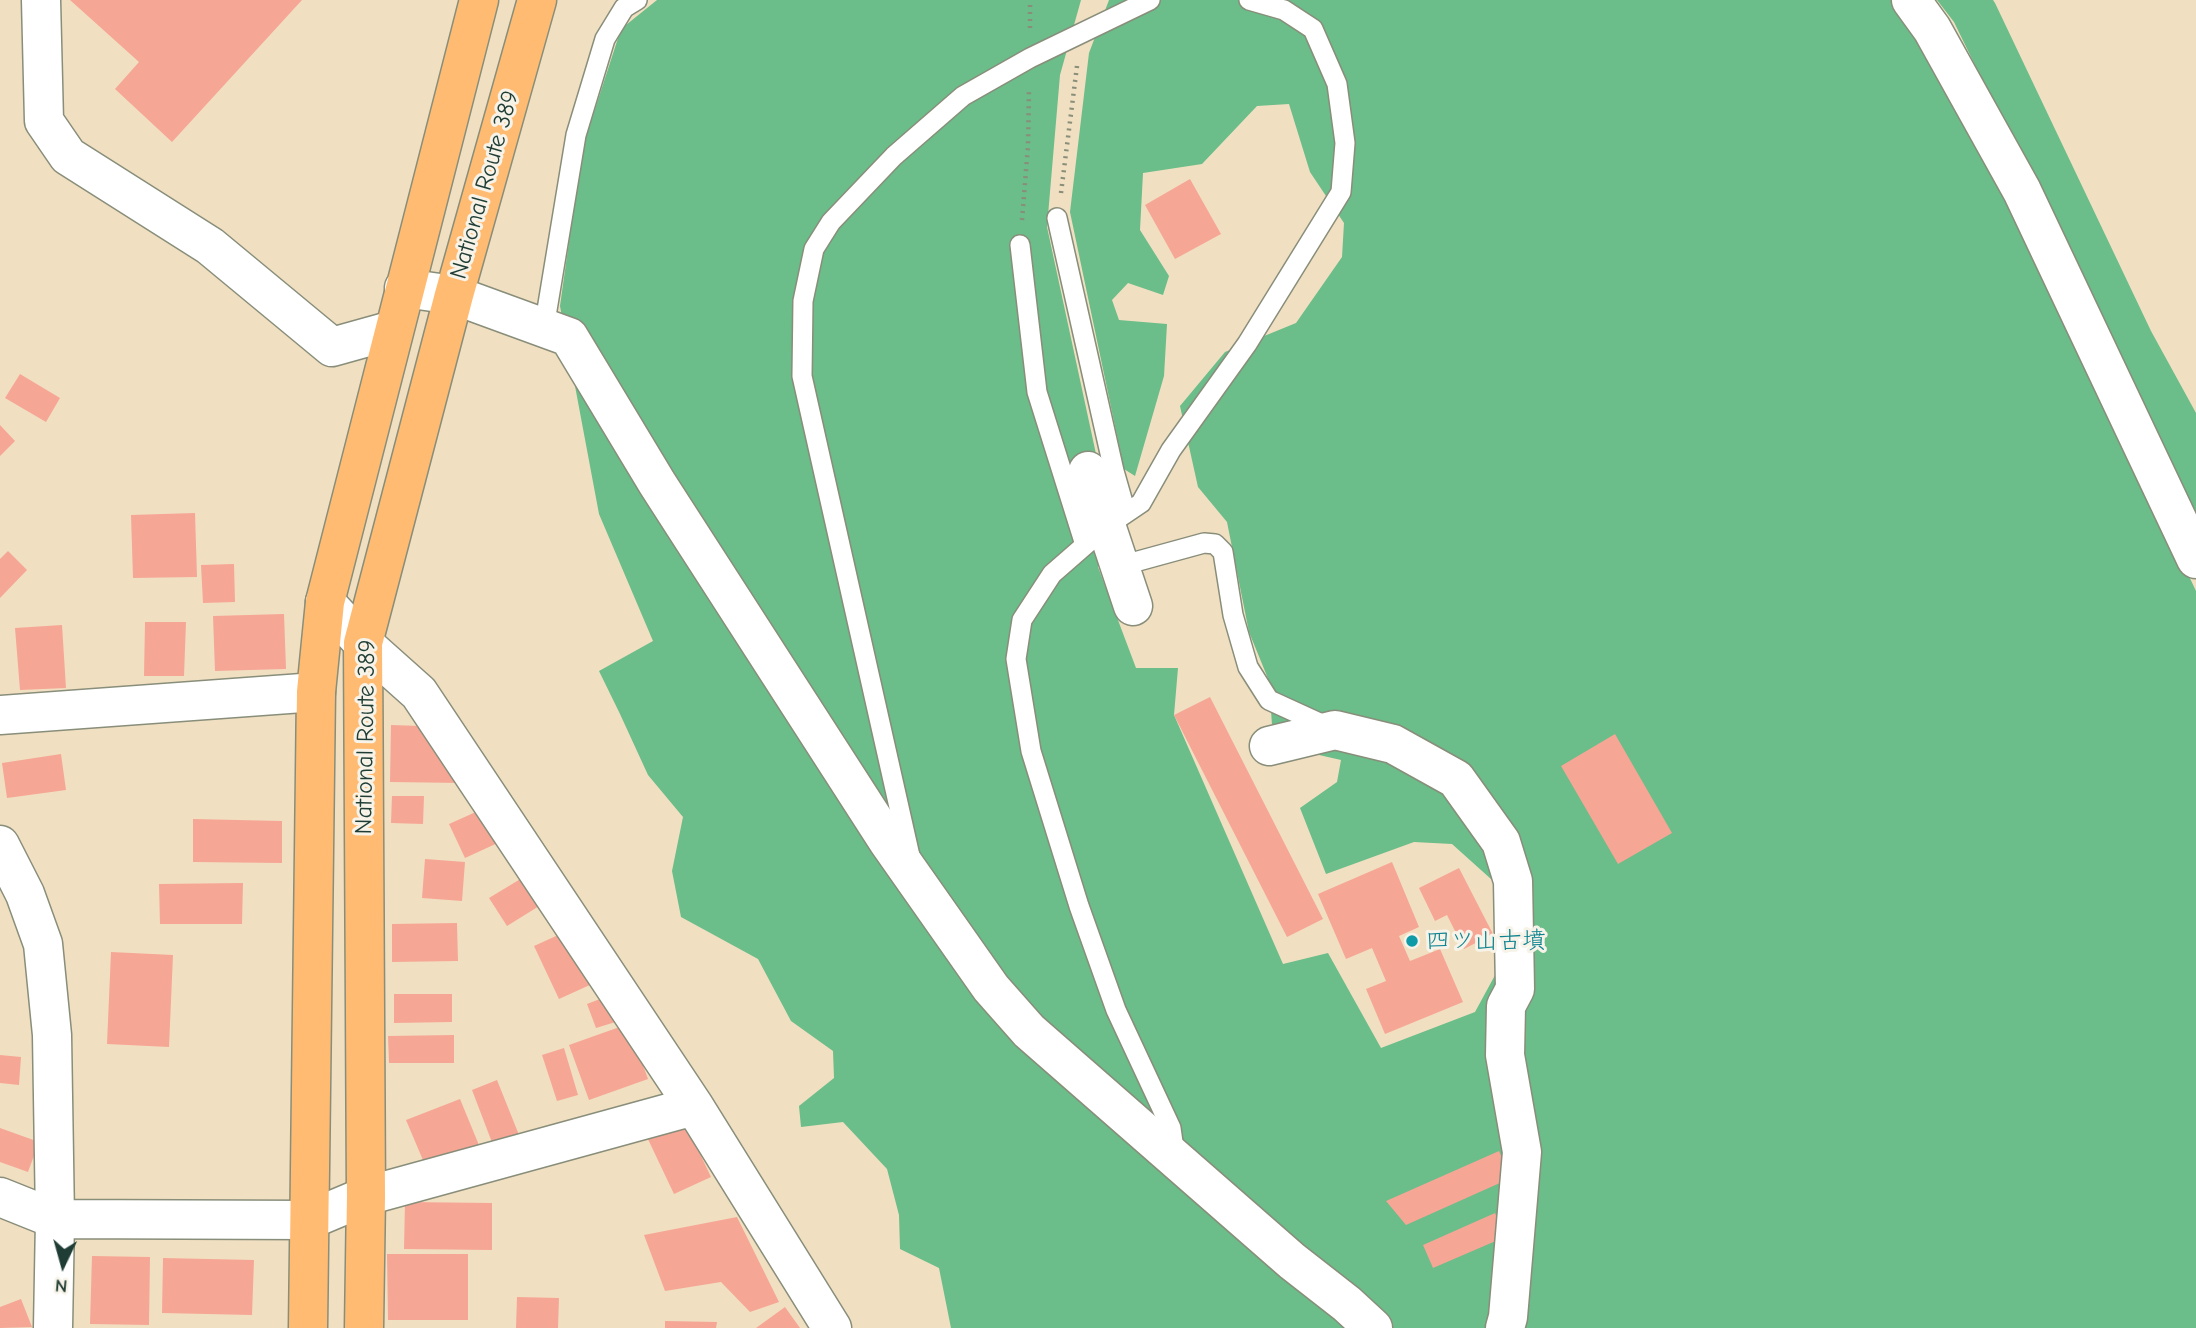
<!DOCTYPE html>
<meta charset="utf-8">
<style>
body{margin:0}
#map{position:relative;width:2196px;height:1328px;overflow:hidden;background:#f1dfc1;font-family:"Comic Neue",sans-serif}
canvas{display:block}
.north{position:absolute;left:28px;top:1230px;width:70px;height:70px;-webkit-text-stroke:5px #f7f3e8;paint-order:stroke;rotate:185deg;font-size:19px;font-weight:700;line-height:28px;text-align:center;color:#1f3d34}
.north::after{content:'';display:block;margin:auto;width:24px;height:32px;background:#1f3d34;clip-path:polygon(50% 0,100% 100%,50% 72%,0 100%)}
</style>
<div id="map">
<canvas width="2196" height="1328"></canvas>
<div class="north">N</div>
</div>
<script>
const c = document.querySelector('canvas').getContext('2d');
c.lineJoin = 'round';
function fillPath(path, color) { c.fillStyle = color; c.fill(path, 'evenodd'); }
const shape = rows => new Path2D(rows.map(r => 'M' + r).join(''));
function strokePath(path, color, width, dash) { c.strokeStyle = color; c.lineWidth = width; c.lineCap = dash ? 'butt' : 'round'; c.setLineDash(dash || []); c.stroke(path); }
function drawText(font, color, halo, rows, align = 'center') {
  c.font = font + ' "Comic Neue","Klee One",sans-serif'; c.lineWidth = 6; c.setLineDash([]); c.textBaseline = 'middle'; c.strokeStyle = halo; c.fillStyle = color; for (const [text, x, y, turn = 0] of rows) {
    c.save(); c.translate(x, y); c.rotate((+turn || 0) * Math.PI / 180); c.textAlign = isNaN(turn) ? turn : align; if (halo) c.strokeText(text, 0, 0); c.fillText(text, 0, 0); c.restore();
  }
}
const forest = shape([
 [657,0,1081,0,1060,75,1047,227,1104,491,1098,567,1136,668,1178,668,1174,715,1283,964,1328,953,1381,1048,1475,1012,1506,955,1501,888,1452,844,1414,842,1326,874,1300,808,1337,782,1341,760,1306,752,1284,759,1272,725,1269,681,1249,632,1227,522,1198,487,1180,406,1225,352,1296,323,1342,257,1344,223,1310,172,1289,104,1257,106,1202,164,1143,173,1140,230,1169,276,1163,295,1128,283,1112,300,1119,320,1167,324,1164,376,1135,476,1124,469,1070,212,1089,53,1109,0,1892,0,1906,18,2017,212,2196,591,2196,1328,951,1328,939,1268,900,1249,899,1215,887,1169,843,1122,801,1127,799,1106,834,1078,833,1051,791,1021,758,959,681,917,672,871,683,817,648,775,620,714,599,671,653,641,599,514,560,306,582,149,621,29],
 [1937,0,1993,0,1995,3,2151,331,2196,413,2196,519,1954,22]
]);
const building = shape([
 [70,0,302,0,172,142,115,89,139,62],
 [1190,179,1221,234,1175,259,1145,205],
 [20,374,60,398,46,422,5,398],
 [0,425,15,441,0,456],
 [195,513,197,577,133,578,131,515],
 [8,551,27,570,0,598,0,559],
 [234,564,235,602,203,603,201,565],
 [284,614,286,669,215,671,213,616],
 [145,622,186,622,184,676,144,676],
 [62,625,66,688,20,690,15,628],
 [1210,697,1323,919,1287,937,1174,715],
 [391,725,421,726,463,783,390,782],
 [1615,734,1672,833,1618,864,1561,766],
 [61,754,66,790,7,798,2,763],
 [392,796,424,796,423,824,391,823],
 [487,807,502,841,465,858,449,824],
 [193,819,282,821,282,863,193,862],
 [425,859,465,862,462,901,422,898],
 [1392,862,1419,927,1399,936,1410,961,1440,949,1463,1002,1385,1034,1366,989,1386,981,1372,948,1346,959,1318,894],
 [1459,868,1493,934,1464,949,1447,915,1435,921,1419,888],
 [527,875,544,903,507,926,489,898],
 [243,883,242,924,160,924,159,884],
 [457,923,458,961,392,962,392,924],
 [567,931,592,984,559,999,534,946],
 [111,952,173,955,169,1047,107,1044],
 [394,994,452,994,452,1022,394,1023],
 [613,994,622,1020,596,1028,587,1004],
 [628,1024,648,1079,589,1100,569,1045],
 [454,1035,454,1063,389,1063,388,1036],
 [564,1048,578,1095,557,1101,542,1055],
 [0,1055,21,1057,19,1085,0,1083],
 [497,1080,519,1135,493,1145,472,1090],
 [460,1099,481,1150,428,1172,406,1120],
 [683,1118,711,1177,674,1194,646,1135],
 [0,1128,39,1142,28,1172,0,1162],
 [1499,1151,1511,1178,1406,1225,1386,1201],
 [405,1202,492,1203,492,1250,404,1249],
 [1495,1213,1505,1237,1433,1268,1423,1245],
 [737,1217,779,1302,750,1312,721,1282,665,1291,644,1235],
 [387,1254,468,1254,468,1320,388,1320],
 [92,1256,150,1257,149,1325,90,1324],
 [163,1258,254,1260,252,1315,162,1313],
 [517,1297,559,1298,558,1328,516,1328],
 [21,1299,32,1327,0,1328,0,1307],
 [785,1307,800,1328,756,1328],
 [665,1321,717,1322,716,1328,665,1328]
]);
const path = shape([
 [1030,28,1030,0],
 [1061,193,1077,66],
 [1022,220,1028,146,1029,89]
]);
const service = shape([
 [1057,218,1114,471,1126,513],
 [1020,245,1037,392,1085,545],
 [544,328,576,135,605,39,624,8,637,0],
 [1120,566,1204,543,1215,544,1223,552,1233,615,1248,667,1269,700,1328,727],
 [910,856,802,376,803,301,814,249,831,222,894,156,963,96,1030,58,1150,0],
 [1175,1156,1171,1128,1116,1010,1079,906,1031,751,1016,659,1022,620,1052,574,1107,526,1141,503,1171,450,1247,344,1341,192,1345,143,1337,84,1313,29,1284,10,1249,0]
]);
const minor = shape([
 [41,0,44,121,68,156,210,246,332,347,393,330],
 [1911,0,1932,29,2022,191,2196,559],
 [404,288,454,295,569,337,657,483,887,840,991,988,1029,1031,1292,1261,1347,1304,1373,1328],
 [1088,471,1133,606],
 [325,602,363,643,419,693,694,1106,832,1328],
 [0,715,316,692],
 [1269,746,1335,730,1393,744,1456,779,1501,842,1513,881,1515,989,1506,1006,1505,1055,1522,1152,1508,1317,1505,1328],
 [0,845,25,894,43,944,52,1035,55,1219,53,1328],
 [0,1197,55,1219,309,1220,366,1196,694,1106]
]);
const trunk = shape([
 [308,1328,316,692,325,602,479,0],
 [364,1328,366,1196,363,643,454,295,537,0]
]);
const markers = [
 [1412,941,7,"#0f9aa8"]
];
const streetNames = [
 ["National Route 389",485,185,-74],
 ["National Route 389",366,737,-89]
];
const cultureNames = [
 ["四ツ山古墳",1426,941]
];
fillPath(forest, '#6bbd89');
fillPath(building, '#f6a695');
strokePath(service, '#888e7a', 22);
strokePath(minor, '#888e7a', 41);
strokePath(trunk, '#888e7a', 41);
strokePath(path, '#888e7a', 4.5, [2, 5]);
strokePath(service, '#fff', 19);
strokePath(minor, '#fff', 38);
strokePath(trunk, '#ffbb71', 38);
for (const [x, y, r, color] of markers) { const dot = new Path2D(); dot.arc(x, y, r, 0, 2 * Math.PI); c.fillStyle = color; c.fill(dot); strokePath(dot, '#f7f3e8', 2.5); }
drawText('24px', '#1f3d34', '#f7f3e8', streetNames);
drawText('24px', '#0d838f', '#f7f3e8', cultureNames, 'left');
</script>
